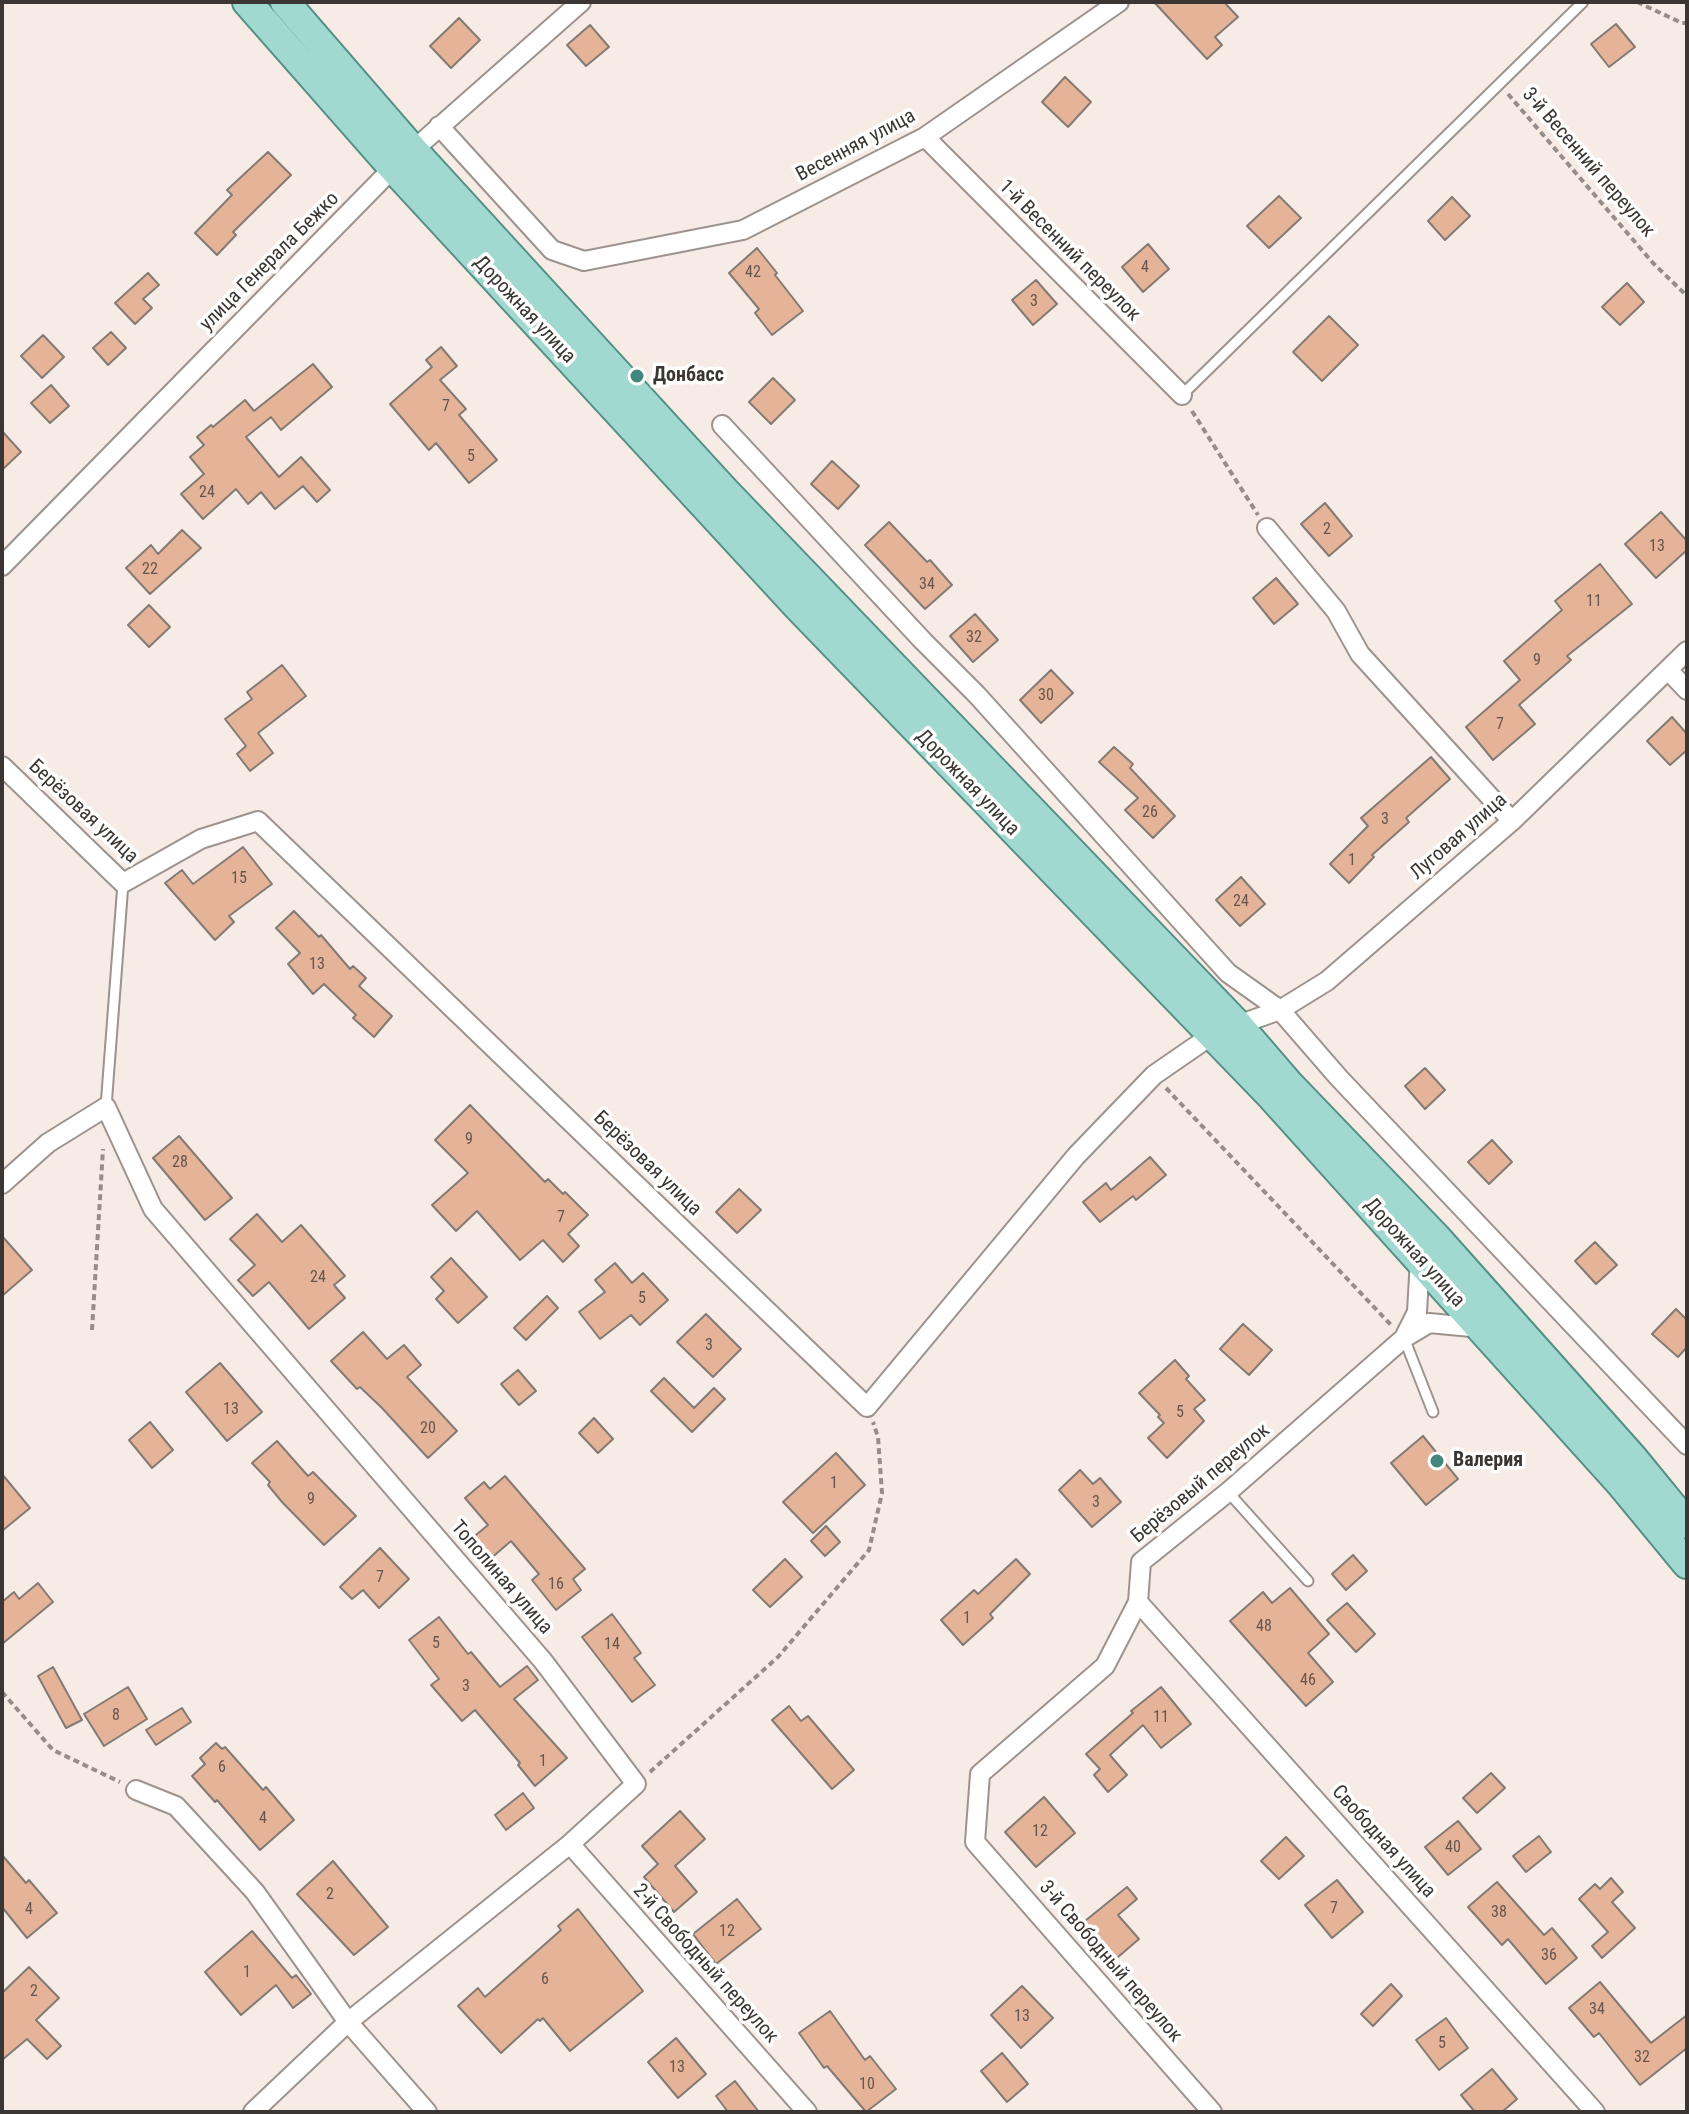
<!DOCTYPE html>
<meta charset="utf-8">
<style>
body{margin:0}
#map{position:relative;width:1689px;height:2114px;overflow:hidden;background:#f6ebe5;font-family:"Roboto Condensed",sans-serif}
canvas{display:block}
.frame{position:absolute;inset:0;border:4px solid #3b3634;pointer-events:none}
</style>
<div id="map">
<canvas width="1689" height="2114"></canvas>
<div class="frame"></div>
</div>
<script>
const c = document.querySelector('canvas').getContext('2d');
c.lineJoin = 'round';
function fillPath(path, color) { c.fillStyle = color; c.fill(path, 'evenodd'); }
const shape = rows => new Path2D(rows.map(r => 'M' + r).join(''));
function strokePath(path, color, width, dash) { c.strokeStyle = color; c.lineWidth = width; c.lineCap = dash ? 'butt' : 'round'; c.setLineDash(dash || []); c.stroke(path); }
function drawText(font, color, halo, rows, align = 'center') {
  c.font = font + ' "Roboto Condensed",sans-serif'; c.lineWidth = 7; c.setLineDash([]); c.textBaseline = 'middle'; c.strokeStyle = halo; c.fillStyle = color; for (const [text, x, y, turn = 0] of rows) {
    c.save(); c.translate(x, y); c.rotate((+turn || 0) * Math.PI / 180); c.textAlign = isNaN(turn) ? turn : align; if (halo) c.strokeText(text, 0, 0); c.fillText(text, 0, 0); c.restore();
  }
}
const building = shape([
 [1154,2,1224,2,1238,17,1215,37,1222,45,1207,59,1154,2],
 [459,18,480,40,451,68,430,46,459,18],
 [1616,24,1635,47,1609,67,1591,44,1616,24],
 [590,25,609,47,586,66,567,45,590,25],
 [1065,77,1091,102,1068,127,1042,102,1065,77],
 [268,152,291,175,233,232,236,235,217,255,195,233,232,195,227,190,268,152],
 [1279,196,1301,218,1269,248,1247,226,1279,196],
 [1452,197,1470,216,1445,240,1428,221,1452,197],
 [1148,244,1169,269,1143,292,1122,267,1148,244],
 [757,248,777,273,775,275,803,311,772,335,755,313,759,309,729,273,757,248],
 [148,273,159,285,143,299,152,308,135,324,115,303,148,273],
 [1036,280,1057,304,1033,325,1012,300,1036,280],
 [1627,283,1644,302,1620,325,1602,307,1627,283],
 [1329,316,1358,345,1322,381,1293,352,1329,316],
 [111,332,126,348,108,365,93,348,111,332],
 [43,335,64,357,42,378,21,356,43,335],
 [441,347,457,366,440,380,466,409,459,415,497,460,469,483,436,443,429,450,390,404,432,367,426,360,441,347],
 [313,364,332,387,281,430,271,417,246,437,279,477,301,457,330,490,317,502,303,486,275,509,261,492,248,504,236,489,203,519,181,494,204,474,190,457,204,445,197,437,211,425,213,427,245,400,254,411,313,364],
 [773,378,795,400,771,424,749,402,773,378],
 [51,385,69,406,50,423,31,403,51,385],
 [2,431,21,452,2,470,2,431],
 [832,461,859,486,838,509,811,484,832,461],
 [1325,503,1352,536,1329,556,1301,524,1325,503],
 [1661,512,1687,541,1687,550,1656,578,1625,544,1661,512],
 [889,522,927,562,930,560,952,585,925,609,865,545,889,522],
 [182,530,201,548,150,594,126,568,151,545,158,554,182,530],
 [1600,564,1632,604,1567,656,1571,660,1519,705,1535,724,1493,760,1466,727,1520,680,1504,661,1562,610,1555,601,1600,564],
 [1276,578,1298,604,1274,624,1253,598,1276,578],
 [149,605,170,627,149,647,128,625,149,605],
 [975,614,998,640,973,662,950,636,975,614],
 [282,665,306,696,258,733,273,753,250,771,237,754,246,746,225,719,252,699,247,692,282,665],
 [1051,670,1073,693,1041,723,1020,700,1051,670],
 [1672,717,1687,734,1687,750,1670,765,1647,741,1672,717],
 [1114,747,1133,764,1130,768,1175,816,1153,838,1125,810,1138,798,1099,762,1114,747],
 [1431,757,1450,779,1406,818,1409,822,1372,855,1374,857,1349,883,1330,864,1368,826,1361,818,1431,757],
 [243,847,272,884,229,916,234,922,215,940,165,883,182,870,193,884,243,847],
 [1241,877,1265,904,1240,926,1216,900,1241,877],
 [294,911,319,937,321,935,350,969,353,966,366,978,359,986,392,1016,374,1037,353,1018,356,1015,324,984,313,994,288,964,300,953,276,928,294,911],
 [1425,1068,1445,1090,1425,1109,1405,1086,1425,1068],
 [470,1105,545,1182,548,1179,563,1194,565,1192,588,1215,568,1234,579,1246,563,1262,543,1240,520,1260,477,1211,456,1231,432,1205,468,1173,435,1140,470,1105],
 [179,1136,232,1198,205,1220,153,1158,179,1136],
 [1492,1140,1512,1162,1489,1184,1468,1162,1492,1140],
 [1150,1157,1166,1175,1136,1200,1133,1196,1100,1222,1083,1202,1106,1183,1111,1190,1150,1157],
 [739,1189,761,1210,737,1233,716,1212,739,1189],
 [257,1214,282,1242,301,1225,345,1276,334,1285,345,1298,309,1329,269,1282,253,1296,238,1280,255,1265,230,1239,257,1214],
 [2,1236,32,1270,2,1296,2,1236],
 [1595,1242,1617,1265,1596,1284,1575,1261,1595,1242],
 [451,1258,487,1297,458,1323,436,1299,444,1291,431,1277,451,1258],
 [615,1263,632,1283,643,1273,668,1300,640,1325,631,1315,600,1339,579,1312,605,1292,595,1280,615,1263],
 [547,1296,558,1308,526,1340,514,1328,547,1296],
 [1676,1309,1687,1320,1687,1347,1678,1357,1652,1334,1676,1309],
 [706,1314,741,1349,713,1377,677,1342,706,1314],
 [1243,1324,1272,1350,1249,1375,1220,1349,1243,1324],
 [363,1332,387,1359,404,1345,421,1365,407,1377,457,1431,428,1458,382,1408,360,1387,357,1389,331,1361,363,1332],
 [1175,1360,1189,1376,1186,1379,1205,1400,1194,1409,1204,1421,1167,1458,1148,1438,1164,1423,1158,1417,1160,1415,1139,1393,1175,1360],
 [220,1363,262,1412,227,1441,186,1392,220,1363],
 [518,1370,536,1391,519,1405,501,1384,518,1370],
 [664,1378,694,1408,714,1388,725,1399,692,1432,651,1391,664,1378],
 [594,1418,613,1439,598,1453,579,1433,594,1418],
 [150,1422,173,1450,152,1468,129,1440,150,1422],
 [1423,1436,1458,1479,1426,1505,1391,1463,1423,1436],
 [277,1441,308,1476,313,1472,356,1516,324,1545,282,1502,268,1485,270,1482,252,1463,277,1441],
 [836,1453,865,1485,813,1533,783,1502,836,1453],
 [1080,1470,1093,1484,1100,1478,1121,1502,1092,1527,1059,1490,1080,1470],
 [2,1474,30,1508,2,1531,2,1474],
 [505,1476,585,1569,573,1579,581,1590,556,1610,532,1580,539,1574,511,1541,489,1560,471,1539,488,1525,465,1498,484,1482,490,1489,505,1476],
 [826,1526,840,1542,825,1556,811,1541,826,1526],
 [380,1548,409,1579,379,1608,363,1590,352,1599,340,1587,380,1548],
 [1353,1555,1367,1571,1346,1590,1332,1574,1353,1555],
 [785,1559,802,1577,770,1607,753,1590,785,1559],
 [1016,1559,1030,1574,990,1614,993,1618,963,1645,941,1620,974,1590,978,1594,1016,1559],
 [38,1583,53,1602,2,1644,2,1602,14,1592,19,1599,38,1583],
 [1290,1588,1329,1634,1308,1653,1333,1682,1306,1706,1230,1621,1263,1592,1272,1603,1290,1588],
 [1347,1603,1375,1634,1356,1652,1327,1620,1347,1603],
 [612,1614,641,1653,634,1658,655,1685,632,1702,582,1637,612,1614],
 [439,1617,468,1654,471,1652,500,1687,527,1666,538,1680,514,1699,567,1758,535,1786,518,1765,520,1763,475,1710,462,1721,431,1685,439,1679,409,1640,439,1617],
 [53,1667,82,1720,66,1728,38,1676,53,1667],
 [128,1687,147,1719,104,1746,84,1714,128,1687],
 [1161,1687,1191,1724,1161,1748,1143,1725,1110,1755,1127,1775,1108,1792,1094,1775,1100,1769,1086,1754,1133,1713,1131,1711,1161,1687],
 [789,1706,801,1721,808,1716,854,1770,832,1789,772,1720,789,1706],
 [182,1708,191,1722,156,1745,146,1730,182,1708],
 [216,1743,222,1749,225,1747,263,1790,266,1787,294,1820,260,1850,217,1800,215,1802,192,1776,205,1764,200,1758,216,1743],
 [1491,1773,1505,1788,1477,1813,1463,1798,1491,1773],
 [523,1793,534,1808,506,1830,495,1815,523,1793],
 [1044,1797,1075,1833,1036,1867,1005,1832,1044,1797],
 [680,1811,705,1839,675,1866,697,1892,674,1912,644,1877,658,1864,642,1846,680,1811],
 [1458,1821,1481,1849,1448,1875,1425,1847,1458,1821],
 [1539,1836,1551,1852,1526,1872,1513,1856,1539,1836],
 [1286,1837,1304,1856,1279,1879,1261,1861,1286,1837],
 [2,1855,26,1883,29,1880,57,1913,27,1938,2,1907,2,1855],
 [333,1861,388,1927,354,1955,297,1894,333,1861],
 [1611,1878,1623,1892,1612,1902,1635,1928,1602,1958,1592,1946,1608,1932,1579,1899,1595,1884,1600,1889,1611,1878],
 [1337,1880,1363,1912,1332,1938,1305,1905,1337,1880],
 [1497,1882,1544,1935,1552,1928,1577,1958,1546,1984,1508,1939,1502,1945,1468,1907,1497,1882],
 [1127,1887,1137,1899,1118,1915,1139,1939,1111,1963,1080,1925,1127,1887],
 [737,1899,761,1929,716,1964,693,1934,737,1899],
 [578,1909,643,1991,570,2051,543,2018,540,2021,538,2019,501,2053,458,2006,478,1988,485,1997,561,1930,558,1926,578,1909],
 [252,1931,292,1978,296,1975,311,1994,293,2008,276,1985,241,2015,205,1972,252,1931],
 [29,1967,59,1998,36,2020,61,2046,47,2059,27,2039,2,2060,2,1993,29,1967],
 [1600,1982,1651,2043,1687,2015,1687,2048,1640,2085,1599,2033,1594,2037,1569,2008,1600,1982],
 [1391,1984,1402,1996,1373,2026,1361,2014,1391,1984],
 [1022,1986,1053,2018,1021,2048,991,2015,1022,1986],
 [830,2011,865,2060,870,2056,896,2089,866,2112,827,2066,824,2068,799,2033,830,2011],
 [1446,2018,1468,2048,1439,2070,1416,2040,1446,2018],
 [676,2038,706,2074,678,2098,648,2062,676,2038],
 [1002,2053,1028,2084,1007,2102,981,2071,1002,2053],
 [1492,2069,1517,2099,1502,2112,1475,2112,1461,2095,1492,2069],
 [735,2081,759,2112,728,2112,716,2096,735,2081]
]);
const path = shape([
 [1637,2,1682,23,1687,23],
 [1508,94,1653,263,1687,296],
 [1192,411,1258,515],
 [1166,1088,1391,1325],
 [92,1330,103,1149],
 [2,1692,53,1750,120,1782],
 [650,1772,778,1657,869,1550,882,1493,878,1437,873,1422]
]);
const service = shape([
 [1182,395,1583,2],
 [106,1107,123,883],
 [1404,1338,1433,1412],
 [1228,1492,1308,1581]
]);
const minor = shape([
 [439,126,552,250,584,261,743,230,925,137,1119,2],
 [925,137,1182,395],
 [722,425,923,641,977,695,1228,973,1280,1010,1339,1078,1687,1445],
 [1267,528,1336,611,1360,654,1512,821],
 [2,566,393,168,581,2],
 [1668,670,1687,690],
 [2,766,123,883,201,839,258,821,867,1407,1076,1156,1154,1075,1212,1035],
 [1238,1025,1280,1010,1327,981,1512,821,1687,651],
 [2,1184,48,1143,106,1107,153,1209,543,1661,636,1784,570,1844,348,2022,253,2112],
 [1404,1338,1417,1312,1420,1259],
 [1138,1602,1595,2112],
 [136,1790,176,1806,255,1892,348,2022,427,2112],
 [570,1844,807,2112],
 [1212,2112,975,1842,980,1774,1105,1666,1138,1602,1141,1562,1228,1492,1404,1338,1429,1323,1482,1328]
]);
const primary = shape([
 [247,2,393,168,798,607,1272,1097,1621,1484,1687,1564],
 [285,2,413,150,725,491,1238,1025,1288,1083,1436,1237,1633,1458,1687,1524]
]);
const markers = [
 [637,376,8,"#42877c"],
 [1437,1461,8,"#42877c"]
];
const numberNames = [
 ["4",1145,268],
 ["42",753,273],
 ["3",1034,302],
 ["7",446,407],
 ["5",471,457],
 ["24",207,493],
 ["2",1327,530],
 ["13",1657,547],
 ["22",150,570],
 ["34",927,585],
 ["11",1594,602],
 ["32",974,638],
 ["9",1537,661],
 ["30",1046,696],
 ["7",1500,725],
 ["26",1150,813],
 ["3",1385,820],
 ["1",1352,861],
 ["15",239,879],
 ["24",1241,902],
 ["13",317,965],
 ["9",469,1140],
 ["28",180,1163],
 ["7",561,1218],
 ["24",318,1278],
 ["5",642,1299],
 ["3",709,1346],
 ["13",231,1410],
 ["5",1180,1413],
 ["20",428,1429],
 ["1",834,1484],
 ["9",311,1500],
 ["3",1096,1503],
 ["7",380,1578],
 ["16",556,1585],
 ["1",967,1619],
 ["48",1264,1627],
 ["5",436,1644],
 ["14",612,1645],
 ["46",1308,1681],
 ["3",466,1687],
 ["8",116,1716],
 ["11",1161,1718],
 ["1",543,1762],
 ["6",222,1768],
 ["4",263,1819],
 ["12",1040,1832],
 ["40",1453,1848],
 ["2",330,1895],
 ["7",1334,1909],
 ["4",29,1910],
 ["38",1499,1913],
 ["12",727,1932],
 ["36",1549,1956],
 ["1",247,1973],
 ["6",545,1980],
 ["2",34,1992],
 ["34",1597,2010],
 ["13",1022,2017],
 ["5",1442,2044],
 ["32",1642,2058],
 ["13",677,2068],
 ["10",867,2085]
];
const streetNames = [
 ["Весенняя улица",856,146,-28],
 ["3-й Весенний переулок",1588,163,49],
 ["1-й Весенний переулок",1069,251,45],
 ["улица Генерала Бежко",270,262,-45],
 ["Дорожная улица",524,310,47],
 ["Дорожная улица",967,783,46],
 ["Берёзовая улица",83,812,43],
 ["Луговая улица",1459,837,-41],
 ["Берёзовая улица",647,1164,44],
 ["Дорожная улица",1414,1253,48],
 ["Берёзовый переулок",1201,1484,-40],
 ["Тополиная улица",501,1578,49],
 ["Свободная улица",1383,1842,48],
 ["3-й Свободный переулок",1110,1962,49],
 ["2-й Свободный переулок",705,1964,48]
];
const poiNames = [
 ["Донбасс",653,376],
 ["Валерия",1453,1461]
];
fillPath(building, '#e5b398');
strokePath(building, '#847a75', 2);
strokePath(service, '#9d938e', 13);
strokePath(minor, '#9d938e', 22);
strokePath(primary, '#548f85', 32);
strokePath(path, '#958d89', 4, [6, 4]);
strokePath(service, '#fff', 9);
strokePath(minor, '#fff', 18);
strokePath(primary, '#a1d9d0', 28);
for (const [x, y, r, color] of markers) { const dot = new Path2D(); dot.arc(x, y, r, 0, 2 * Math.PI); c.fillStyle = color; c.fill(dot); strokePath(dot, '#fff', 3); }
drawText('16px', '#66554d', null, numberNames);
drawText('20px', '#3b3634', '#fff', streetNames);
drawText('bold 20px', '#3b3634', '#fff', poiNames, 'left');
</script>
